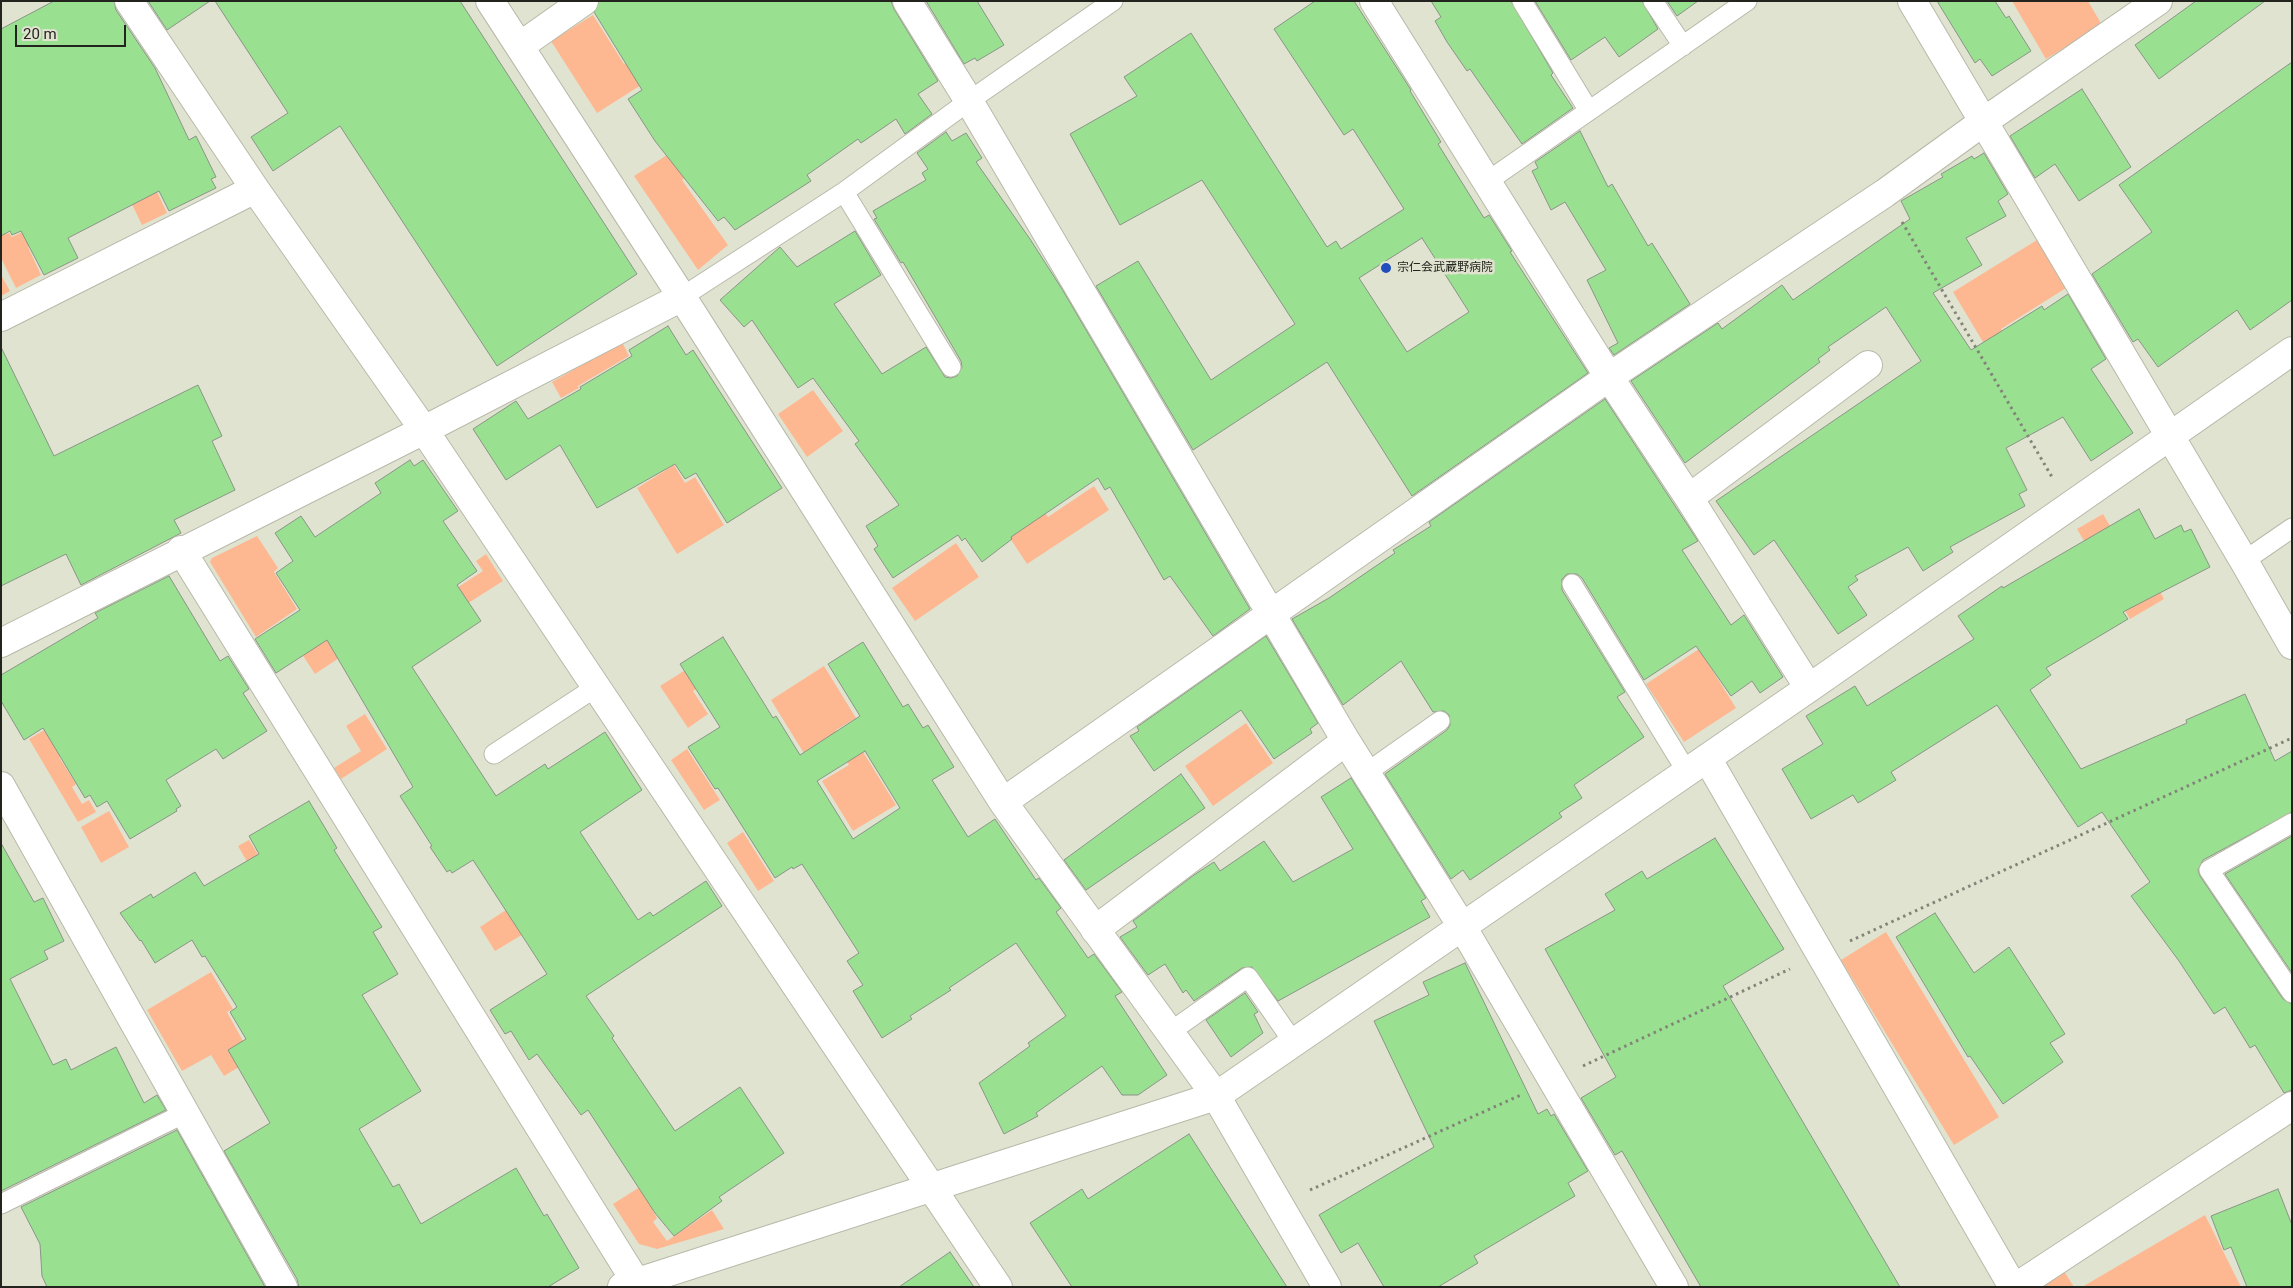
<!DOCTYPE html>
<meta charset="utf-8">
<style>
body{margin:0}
#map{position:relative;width:2293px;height:1288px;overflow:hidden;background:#e1e3d1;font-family:Roboto,sans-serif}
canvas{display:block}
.frame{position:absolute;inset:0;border:2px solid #23241d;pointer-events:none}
.scale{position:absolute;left:15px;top:25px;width:111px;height:22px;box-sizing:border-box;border:2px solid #23241d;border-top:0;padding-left:6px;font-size:15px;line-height:18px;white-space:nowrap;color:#23241d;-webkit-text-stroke:4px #e1e3d1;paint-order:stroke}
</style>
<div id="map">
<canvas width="2293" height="1288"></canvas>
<div class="frame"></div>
<div class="scale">20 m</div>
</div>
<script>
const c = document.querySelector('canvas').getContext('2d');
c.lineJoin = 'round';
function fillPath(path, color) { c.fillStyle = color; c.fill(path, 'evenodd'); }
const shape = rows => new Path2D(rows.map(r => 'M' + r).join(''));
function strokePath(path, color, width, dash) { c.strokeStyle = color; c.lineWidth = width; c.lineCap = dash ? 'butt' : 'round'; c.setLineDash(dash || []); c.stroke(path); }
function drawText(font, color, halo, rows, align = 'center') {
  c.font = font + ' Roboto,"Noto Sans JP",sans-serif'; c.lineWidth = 5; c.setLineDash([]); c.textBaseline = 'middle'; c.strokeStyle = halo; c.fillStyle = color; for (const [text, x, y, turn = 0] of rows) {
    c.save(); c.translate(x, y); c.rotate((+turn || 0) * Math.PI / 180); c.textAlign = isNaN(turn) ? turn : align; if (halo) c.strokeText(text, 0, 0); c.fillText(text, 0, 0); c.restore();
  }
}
const green = shape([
 [2012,1,2088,1,2102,25,2046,59],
 [593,15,624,64,649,48,679,61,597,113,551,41],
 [719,122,731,140,682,180,728,245,698,270,634,176],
 [110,159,152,181,167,213,142,225],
 [48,220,64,229,28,247,41,275,16,288,1,258,1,225,6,234,9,233,12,237],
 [2037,240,2066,288,2001,329,2026,370,2007,382,1953,292],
 [1,275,10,291,1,296],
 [622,342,629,356,578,386,579,388,561,398,552,382],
 [813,390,843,431,807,457,778,414],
 [958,459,1041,507,1048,517,1094,486,1109,510,1027,564],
 [674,465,685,483,695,477,724,525,677,554,637,488],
 [2103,514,2130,560,2139,555,2164,599,2130,619,2077,529],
 [257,536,278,568,274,572,297,609,256,637,210,562,212,558],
 [956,543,979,577,915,621,892,588],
 [486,554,503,581,462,607,449,593,483,571,476,561],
 [325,630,342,656,315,674,298,648],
 [1699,649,1736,708,1684,742,1646,684],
 [824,666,856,718,836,730,843,742,810,763,771,700],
 [687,669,699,687,693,691,708,714,688,728,660,686],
 [73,713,89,738,59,757,76,784,72,787,82,804,89,800,96,812,78,822,29,739],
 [365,714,387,749,341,779,334,768,361,751,346,726],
 [1246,723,1273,763,1213,806,1185,766],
 [855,739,896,805,853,831,822,781,849,765,839,749],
 [687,749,720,800,704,810,671,760],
 [109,811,129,847,101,863,81,827],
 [743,832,774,881,758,891,727,843],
 [249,840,262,861,263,889,238,846],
 [509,908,525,933,495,951,480,927],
 [1886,932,1999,1117,1954,1145,1841,960],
 [211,972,233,1009,227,1012,243,1041,249,1061,224,1076,211,1055,182,1071,147,1010],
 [643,1185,658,1207,653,1211,657,1218,653,1222,667,1241,712,1210,724,1229,657,1249,639,1244,613,1204],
 [2205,1215,2241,1287,2082,1287],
 [2062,1268,2074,1287,2042,1287,2045,1280]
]);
const building = shape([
 [54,1,114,1,116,10,155,68,189,140,196,136,216,177,211,179,216,188,169,211,159,191,68,238,78,258,44,275,21,231,12,235,10,231,1,236,1,29,54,1],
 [148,1,210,1,167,30,148,1],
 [215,1,460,1,637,274,497,366,340,126,273,171,251,137,288,113,215,1],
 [599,1,891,1,894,9,938,81,918,94,932,114,905,134,896,119,861,143,858,139,807,175,811,181,735,230,724,217,718,221,655,141,628,99,642,90,594,12,599,1],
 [926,1,977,1,1004,45,977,61,975,58,964,64,926,1],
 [1315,1,1354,1,1411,90,1410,91,1441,142,1438,144,1484,218,1489,215,1512,251,1510,252,1588,373,1412,496,1327,362,1193,450,1096,286,1138,261,1211,380,1295,324,1202,180,1120,225,1070,134,1137,96,1124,77,1191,33,1327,247,1336,241,1341,249,1404,209,1353,129,1344,135,1274,29,1315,1],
 [1422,238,1469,312,1407,352,1359,278,1422,238],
 [1431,1,1511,1,1553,73,1551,75,1573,108,1522,144,1470,69,1467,71,1447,42,1435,21,1441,17,1431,1],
 [1535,1,1642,1,1658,29,1619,57,1605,37,1571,60,1535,1],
 [1667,1,1698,1,1677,16,1667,1],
 [1937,1,1995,1,2006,18,2009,16,2031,51,1992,76,1980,59,1975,63,1937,1],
 [2196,1,2265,1,2159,79,2135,45,2196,1],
 [2292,62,2292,300,2250,330,2237,310,2158,367,2138,339,2133,342,2092,274,2152,232,2119,185,2292,62],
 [2082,89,2131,167,2079,201,2055,164,2035,178,2010,136,2082,89],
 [1580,131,1608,187,1612,184,1648,246,1652,243,1690,304,1614,355,1609,348,1618,343,1587,280,1606,270,1565,202,1551,210,1532,171,1538,168,1535,162,1580,131],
 [946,132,952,141,966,133,982,158,976,162,1030,239,1062,289,1250,609,1213,636,1170,576,1164,580,1110,487,1105,490,1098,478,1011,537,1012,539,982,562,965,538,962,541,958,535,893,578,874,549,878,546,866,526,899,505,855,444,859,441,813,378,798,388,752,320,744,327,720,300,780,247,797,267,855,231,881,275,834,304,882,374,926,347,945,377,951,378,957,376,962,367,961,361,903,262,901,263,874,219,877,218,873,211,926,180,922,173,928,169,917,153,946,132],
 [1984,153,2008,194,1998,201,2006,216,1966,238,1982,265,1933,293,1971,350,2042,306,2044,310,2068,294,2106,359,2091,369,2133,433,2091,461,2063,417,2006,448,2027,490,2019,494,2025,506,1950,547,1953,552,1923,571,1908,547,1855,576,1858,580,1848,587,1867,615,1838,634,1774,540,1754,555,1716,501,1921,361,1886,307,1828,347,1830,350,1818,359,1820,362,1685,463,1631,381,1718,323,1722,329,1782,285,1793,300,1910,219,1901,201,1943,177,1941,174,1972,156,1974,159,1984,153],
 [668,326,686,355,693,350,782,488,727,523,696,473,685,479,675,464,597,508,560,445,506,480,473,429,516,401,528,419,581,389,580,387,632,356,629,350,668,326],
 [1,347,54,456,198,385,222,436,212,441,235,490,174,520,181,533,81,585,66,554,1,586,1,347],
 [1605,399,1698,541,1682,550,1731,625,1744,615,1783,677,1760,693,1752,681,1731,696,1696,646,1644,680,1582,578,1577,574,1567,574,1562,579,1562,590,1625,692,1617,697,1644,737,1574,785,1582,798,1559,813,1562,817,1470,880,1463,870,1451,879,1385,774,1447,730,1450,725,1449,715,1444,711,1433,712,1401,661,1343,705,1292,619,1329,598,1395,553,1393,550,1431,526,1429,522,1605,399],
 [410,460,414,466,423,460,458,511,443,521,477,571,457,585,481,621,412,667,496,796,545,764,548,769,605,732,642,790,580,832,638,920,650,912,653,916,706,881,722,906,586,996,614,1036,612,1038,675,1131,740,1087,784,1153,719,1197,722,1201,674,1236,655,1213,588,1110,581,1115,537,1054,529,1060,511,1031,505,1034,490,1010,547,974,473,860,452,873,450,870,447,872,430,847,432,846,400,796,413,787,327,640,276,673,255,639,300,610,276,573,293,561,275,533,301,516,315,537,381,493,375,483,410,460],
 [2139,509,2155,539,2181,525,2184,532,2191,529,2210,567,2123,612,2128,619,2046,668,2051,675,2030,690,2081,769,2187,723,2186,720,2245,694,2275,761,2292,751,2292,812,2203,860,2198,870,2200,876,2283,999,2292,1004,2292,1090,2284,1093,2255,1045,2250,1048,2225,1007,2214,1014,2179,961,2131,896,2150,882,2102,812,2078,827,1997,705,1891,772,1896,780,1858,803,1853,795,1811,819,1782,769,1823,744,1806,716,1855,686,1867,706,1974,639,1958,616,2002,586,2003,588,2139,509],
 [169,576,220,661,228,656,249,689,243,693,267,731,223,759,216,749,166,780,181,806,176,809,177,811,130,839,107,801,97,807,90,795,85,798,43,728,24,740,1,701,1,675,98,618,95,613,169,576],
 [1266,636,1318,723,1310,729,1312,733,1274,759,1241,710,1154,771,1130,736,1139,731,1137,727,1266,636],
 [723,637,773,718,776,716,800,755,860,716,828,664,863,642,903,707,908,704,923,728,928,725,954,767,932,780,968,837,995,819,1036,880,1039,878,1061,908,1056,912,1088,958,1094,954,1122,992,1115,996,1167,1075,1138,1095,1122,1095,1102,1066,1036,1113,1038,1116,1004,1134,979,1083,1030,1046,1028,1043,1066,1016,1016,943,949,988,951,990,910,1016,912,1019,882,1038,853,991,863,985,847,961,859,953,802,864,793,869,792,867,775,878,718,788,715,789,688,747,720,727,680,664,723,637],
 [865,751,900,808,853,839,817,781,865,751],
 [1181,774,1205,808,1086,890,1064,860,1181,774],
 [1351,778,1426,898,1421,901,1430,917,1278,1001,1252,967,1242,968,1194,1001,1186,990,1183,993,1165,964,1148,975,1120,937,1137,927,1133,921,1194,875,1214,862,1220,871,1264,841,1293,882,1353,849,1321,797,1351,778],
 [309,801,337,848,334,850,382,927,373,932,398,974,362,995,421,1091,359,1129,393,1187,399,1184,421,1224,516,1168,544,1216,547,1214,579,1268,548,1287,299,1287,297,1279,224,1151,270,1123,228,1050,246,1039,230,1012,237,1007,205,956,202,957,192,940,155,963,141,940,140,941,120,913,151,894,153,898,195,872,204,886,259,854,249,836,309,801],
 [2292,836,2292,973,2225,874,2292,836],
 [1715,838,1784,949,1723,986,1900,1287,1701,1287,1622,1151,1615,1155,1581,1098,1616,1077,1545,949,1615,910,1605,894,1642,871,1647,879,1715,838],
 [1,843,34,902,43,898,64,941,44,951,48,959,10,979,53,1065,66,1059,71,1070,116,1047,144,1103,157,1095,166,1110,1,1191,1,843],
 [1935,913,1974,973,2009,947,2065,1034,2050,1043,2063,1062,2003,1104,1970,1056,1968,1057,1896,937,1935,913],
 [1465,963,1538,1114,1547,1109,1551,1116,1554,1114,1588,1171,1568,1183,1575,1196,1474,1256,1478,1263,1438,1287,1384,1287,1358,1243,1341,1253,1319,1215,1434,1147,1374,1021,1429,995,1423,982,1465,963],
 [1245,993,1258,1012,1254,1014,1263,1033,1231,1057,1206,1020,1245,993],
 [177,1130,265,1287,47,1287,42,1276,40,1244,21,1207,177,1130],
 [1189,1134,1287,1287,1072,1287,1030,1223,1082,1189,1088,1199,1189,1134],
 [2278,1189,2292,1225,2292,1287,2247,1287,2231,1247,2224,1250,2211,1216,2278,1189],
 [950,1252,974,1287,899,1287,950,1252]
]);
const path = shape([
 [1902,222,2052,477],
 [1850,941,2292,738],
 [1583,1066,1790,969],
 [1310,1190,1523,1094]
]);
const lane = shape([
 [1522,1,1589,111],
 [1653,1,1683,46],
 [1488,181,1747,1],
 [844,192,951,367],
 [682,297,844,192,969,101,1113,1],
 [2244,561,2292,528],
 [1572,584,1687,772],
 [494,754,596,687],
 [1366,773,1440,721],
 [2292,823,2209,870,2292,993],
 [1170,1032,1248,977,1294,1043],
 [1,1204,185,1113]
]);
const street = shape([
 [129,1,255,189,424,430,998,1287],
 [490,1,682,297,1003,802,1216,1096,1327,1287],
 [907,1,969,101,1346,741,1463,928,1674,1287],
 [1374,1,1609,377,1689,498,1809,688],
 [1912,1,2244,561,2292,645],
 [520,46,584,1],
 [1,317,255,189],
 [1689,498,1868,365],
 [181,550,639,1287],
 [1,643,424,430,682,297],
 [1707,758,2013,1287],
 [1,786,283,1287],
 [1003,802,1609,377,1885,193,1983,122,2158,1],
 [1095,930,1346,741],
 [622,1287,1216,1096,1809,688,2292,351],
 [2016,1287,2292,1106]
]);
const markers = [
 [1386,268,6,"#214ebc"]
];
const poiNames = [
 ["宗仁会武蔵野病院",1397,268]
];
fillPath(green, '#fdb891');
fillPath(building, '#99e091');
strokePath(building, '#899487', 1);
strokePath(lane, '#b8b9a9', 21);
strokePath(street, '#b8b9a9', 30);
strokePath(path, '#838478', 3, [2.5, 4]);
strokePath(lane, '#fff', 19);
strokePath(street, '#fff', 28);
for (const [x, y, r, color] of markers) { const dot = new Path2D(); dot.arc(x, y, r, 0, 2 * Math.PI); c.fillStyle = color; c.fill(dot); strokePath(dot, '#e1e3d1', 2); }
drawText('12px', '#23241d', '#e1e3d1', poiNames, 'left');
</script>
